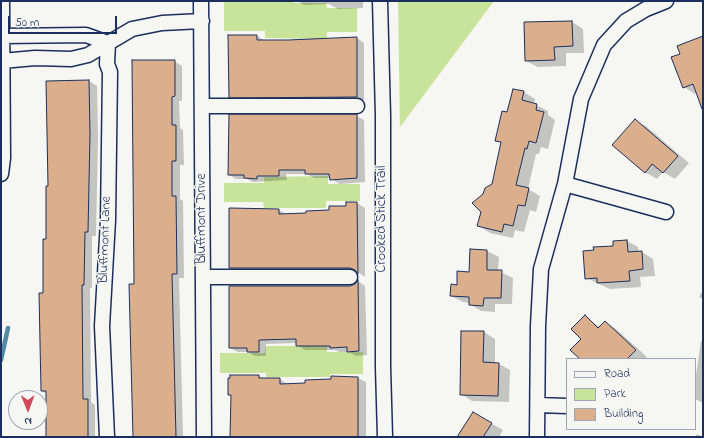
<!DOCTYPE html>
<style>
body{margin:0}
#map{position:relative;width:704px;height:438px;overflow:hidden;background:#f6f6f2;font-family:"Indie Flower",sans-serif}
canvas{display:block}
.frame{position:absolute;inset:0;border:2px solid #1b2f5e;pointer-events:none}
.legend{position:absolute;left:566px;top:358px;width:130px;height:72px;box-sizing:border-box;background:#f6f6f2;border:1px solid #9ea6b7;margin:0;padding:5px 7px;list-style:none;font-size:12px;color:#1b2f5e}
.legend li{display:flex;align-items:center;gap:8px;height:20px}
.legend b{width:20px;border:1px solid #9ea6b7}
.north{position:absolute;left:8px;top:390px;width:40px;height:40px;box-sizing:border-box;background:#f6f6f2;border:1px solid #9ea6b7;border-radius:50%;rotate:179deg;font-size:11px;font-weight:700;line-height:16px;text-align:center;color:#1b2f5e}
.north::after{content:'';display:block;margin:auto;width:14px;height:18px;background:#d1495b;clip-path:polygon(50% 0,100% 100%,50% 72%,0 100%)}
.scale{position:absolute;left:8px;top:16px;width:109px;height:18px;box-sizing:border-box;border:2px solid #1b2f5e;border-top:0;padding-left:5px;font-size:12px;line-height:14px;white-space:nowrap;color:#1b2f5e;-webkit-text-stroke:3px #f6f6f2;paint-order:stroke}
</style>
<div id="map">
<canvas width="704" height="438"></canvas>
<div class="frame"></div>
<ul class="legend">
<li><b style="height:5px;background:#f6f6f2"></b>Road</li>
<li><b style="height:11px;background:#c8e49b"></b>Park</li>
<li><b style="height:11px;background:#dbaf8c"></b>Building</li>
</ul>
<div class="north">N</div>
<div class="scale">50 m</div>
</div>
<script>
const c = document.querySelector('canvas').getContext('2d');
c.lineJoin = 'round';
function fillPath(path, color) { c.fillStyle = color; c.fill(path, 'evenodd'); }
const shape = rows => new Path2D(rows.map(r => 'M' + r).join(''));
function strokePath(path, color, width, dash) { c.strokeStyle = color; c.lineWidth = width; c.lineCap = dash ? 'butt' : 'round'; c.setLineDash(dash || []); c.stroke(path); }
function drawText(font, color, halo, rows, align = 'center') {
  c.font = font + ' "Indie Flower",sans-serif'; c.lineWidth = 3; c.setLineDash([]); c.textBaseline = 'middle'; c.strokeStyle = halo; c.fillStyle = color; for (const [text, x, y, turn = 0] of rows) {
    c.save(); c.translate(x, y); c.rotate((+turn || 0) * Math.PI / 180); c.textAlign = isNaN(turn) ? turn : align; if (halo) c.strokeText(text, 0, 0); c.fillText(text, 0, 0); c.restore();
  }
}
const green = shape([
 [224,1,293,1,294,3,326,3,327,8,357,8,357,32,327,32,327,39,265,38,265,31,224,31],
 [398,1,494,1,400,127],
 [328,176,328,184,360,184,360,201,326,201,326,208,264,208,263,202,224,202,224,183,264,183,264,177],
 [266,346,327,346,327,352,363,352,363,374,330,374,330,377,266,377,266,373,220,373,220,353,265,353]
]);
const shadow = shape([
 [297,1,363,1,363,8,338,9,329,4,304,5],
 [572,22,583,29,584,53,566,53,566,66,538,67,526,61],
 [257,36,265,41,357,38,364,43,364,101,238,101,230,97],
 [703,37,703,93,695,94,684,87],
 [174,61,182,66,182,101,179,101,180,128,183,130,184,165,180,165,180,199,183,201,184,278,179,278,183,437,134,437],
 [89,81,97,86,98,139,96,236,92,236,92,288,90,288,91,402,95,405,95,437,47,437,47,394,42,391,49,187],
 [514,90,524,92,535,99,534,104,548,111,548,115,555,120,548,149,541,147,539,154,536,154,528,189,540,196,536,212,530,210,524,232,515,230,513,238,490,233,479,226,484,194,493,185,502,144,496,140,508,113],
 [356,116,364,120,365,182,339,184,331,178,314,178,307,174,286,174,287,180,253,182,247,179,236,179,229,175],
 [635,120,647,127,689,163,675,179,663,172,657,179,645,172],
 [357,203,365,208,365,277,358,272,238,272,230,268,279,210,286,214,307,214,330,211],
 [627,241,638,247,639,252,642,252,653,259,655,276,640,277,641,287,610,289,586,278,615,247],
 [471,250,487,251,499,257,498,271,513,278,512,304,495,304,495,312,481,311,470,304,470,303,463,302,451,296,458,286,470,273],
 [358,281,365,286,367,355,356,356,349,352,339,352,335,350,305,350,297,345,297,343,266,344,266,356,255,356,248,352,238,352,230,348,355,285],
 [703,290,703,299,699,297],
 [585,317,600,327,605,322,616,329,647,357,645,359,582,359],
 [484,332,495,339,495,364,499,364,510,370,509,402,472,401,461,394],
 [701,341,703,341,703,403,695,399,695,382],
 [259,376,264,379,280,379,288,385,358,378,366,382,366,437,232,437,232,396,229,394],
 [473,413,503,430,499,437,459,437],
 [697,434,703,437,695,437]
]);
const stream = shape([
 [1,360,8,328]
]);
const building = shape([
 [572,21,573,46,554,47,555,60,525,61,524,22,572,21],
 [228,35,257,35,257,40,288,40,357,37,357,97,229,98,228,35],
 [703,36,703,108,702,109,693,84,683,88,671,57,680,54,677,46,703,36],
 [132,60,175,60,175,96,172,97,172,125,176,125,176,161,172,161,172,196,176,196,177,274,172,274,176,437,133,437,129,284,134,284,132,60],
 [89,80,90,134,88,232,85,232,84,285,82,285,83,399,88,399,88,437,46,437,46,391,41,391,39,293,43,293,43,239,46,239,46,186,48,186,46,81,89,80],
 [513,89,524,91,522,100,537,104,536,110,544,112,536,143,529,141,527,149,525,148,516,185,529,188,525,206,518,205,513,226,504,224,502,232,477,226,481,212,472,203,483,194,485,188,492,184,501,142,495,141,502,111,507,112,513,89],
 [229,114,357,114,357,178,330,180,329,174,305,174,305,170,279,170,279,176,257,176,257,179,244,178,244,175,228,175,229,114],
 [635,119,678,156,663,173,652,164,645,173,612,145,635,119],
 [346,202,357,202,358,274,355,270,350,268,229,268,229,208,279,209,279,214,306,213,306,211,329,210,329,206,346,206,346,202],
 [627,240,628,252,642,251,643,269,629,271,630,281,597,283,597,278,585,279,583,251,594,250,593,247,613,246,613,241,627,240],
 [470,249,487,250,487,270,502,270,501,298,484,298,483,306,469,305,469,297,450,296,451,284,457,285,457,271,469,272,470,249],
 [358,280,359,351,347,352,347,347,330,348,330,346,296,346,296,339,259,340,259,352,247,352,247,348,229,348,229,286,350,286,355,284,358,280],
 [585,315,598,328,605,321,636,350,627,359,580,359,570,350,581,339,571,329,585,315],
 [461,331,484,331,483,362,499,363,498,396,460,395,461,331],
 [230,375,259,375,259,378,280,378,280,384,305,383,305,380,331,379,331,376,358,377,358,437,230,437,231,395,228,395,228,378,230,378,230,375],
 [473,412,492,423,483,437,457,437,473,412]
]);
const minor = shape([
 [201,1,204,437],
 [380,1,383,116,383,367,385,437],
 [2,36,86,35,108,43],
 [2,61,35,58,71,59,88,55,132,29,162,23,202,21],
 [202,106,357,106],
 [1,174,3,158,2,1],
 [565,184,666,212],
 [203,277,350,277],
 [538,405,567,406],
 [107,437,102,326,108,220,110,72,107,64,108,43],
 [537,437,538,326,541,269,565,184,581,99,604,45,626,21,646,9,666,1]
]);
const streetNames = [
 ["Bluffmont Drive",203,219,-90],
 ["Crooked Stick Trail",383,219,-90],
 ["Bluffmont Lane",106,240,-88]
];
fillPath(green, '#c8e49b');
fillPath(shadow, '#0003');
strokePath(stream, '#5289a5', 4.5);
fillPath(building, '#dbaf8c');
strokePath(building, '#1b2f5e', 1);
strokePath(minor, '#1b2f5e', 17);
strokePath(minor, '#f6f6f2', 14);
drawText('14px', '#1b2f5e', '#f6f6f2', streetNames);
</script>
